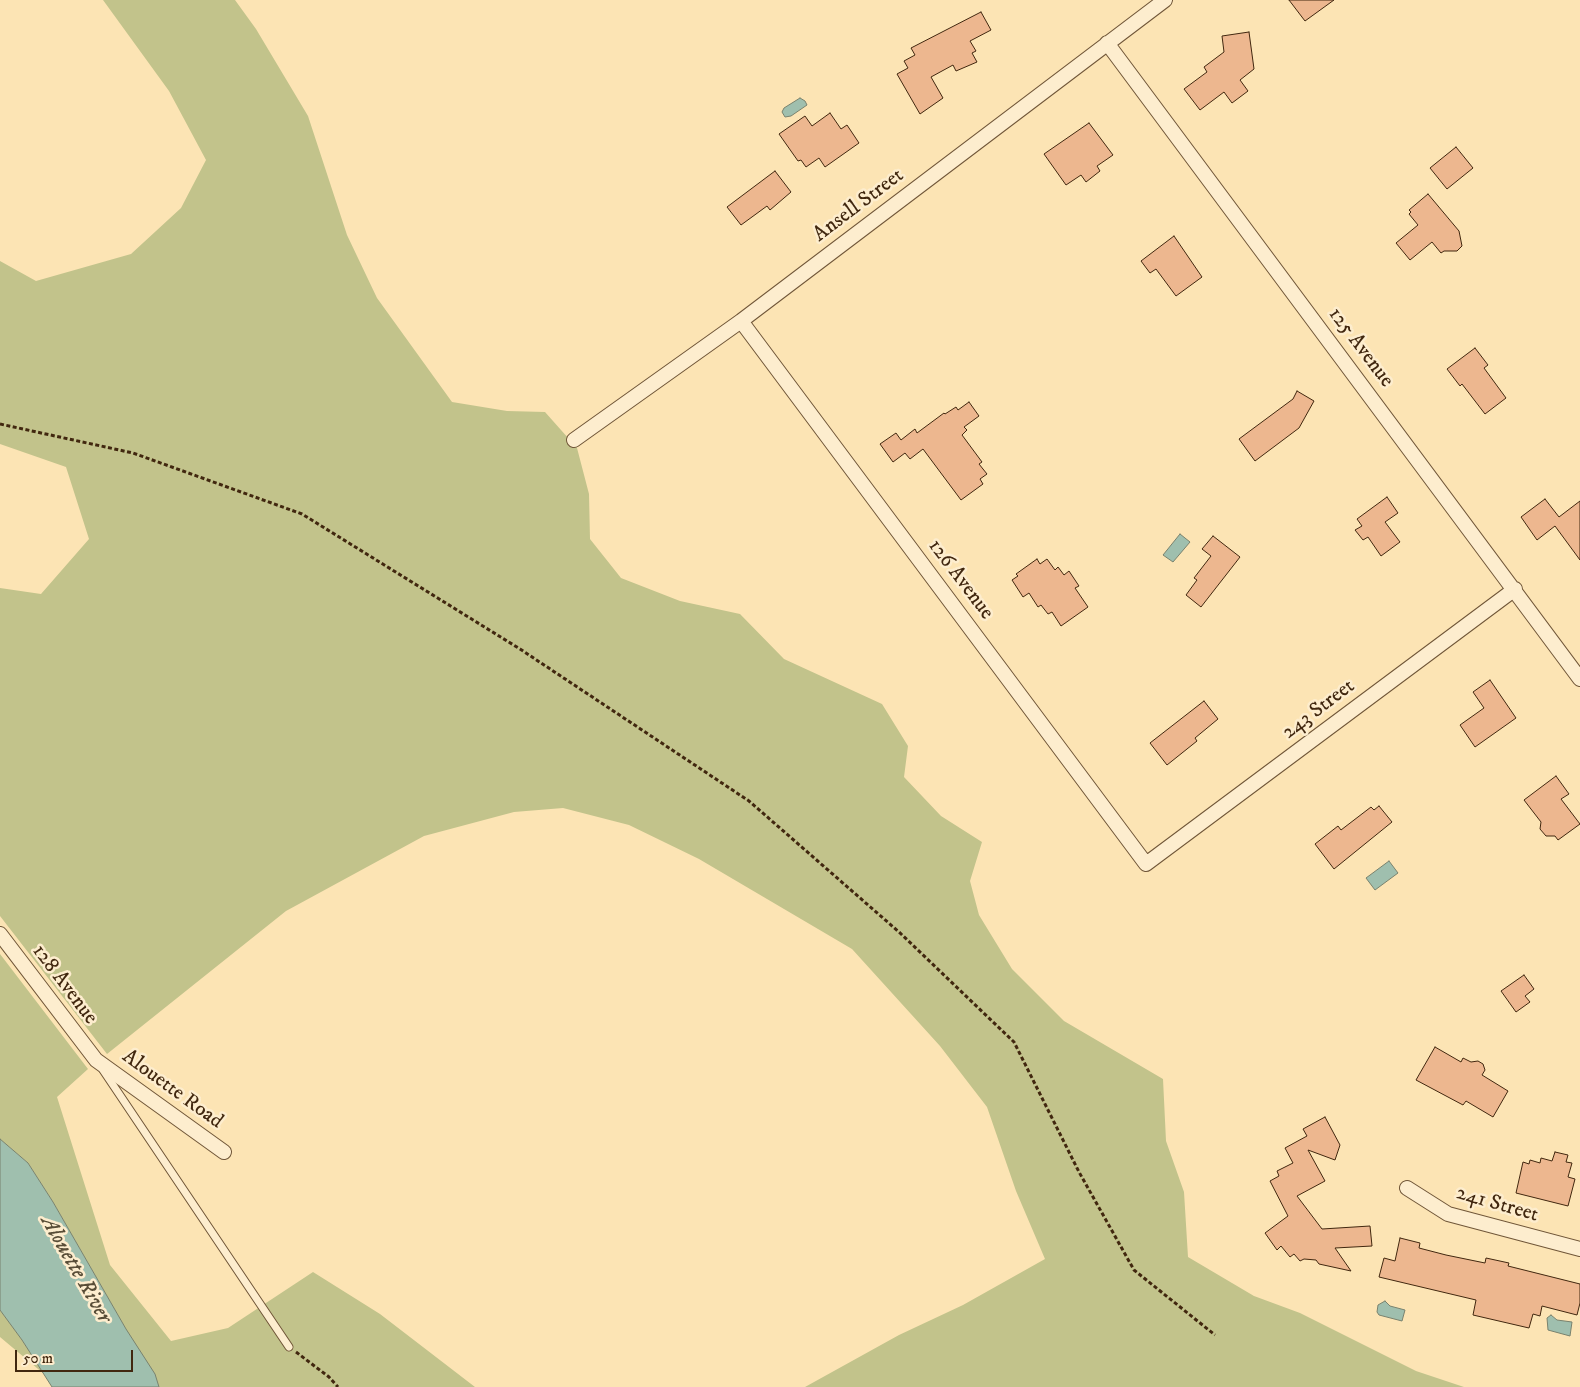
<!DOCTYPE html>
<style>
body{margin:0}
#map{position:relative;width:1580px;height:1387px;overflow:hidden;background:#fce4b4;font-family:"IM FELL DW Pica",serif}
canvas{display:block}
.scale{position:absolute;left:15px;top:1350px;width:118px;height:22px;box-sizing:border-box;border:2px solid #41270f;border-top:0;padding-left:6px;font-size:15px;line-height:18px;white-space:nowrap;color:#41270f;-webkit-text-stroke:4px #fdedce;paint-order:stroke}
</style>
<div id="map">
<canvas width="1580" height="1387"></canvas>
<div class="scale">50 m</div>
</div>
<script>
const c = document.querySelector('canvas').getContext('2d');
c.lineJoin = 'round';
function fillPath(path, color) { c.fillStyle = color; c.fill(path, 'evenodd'); }
const shape = rows => new Path2D(rows.map(r => 'M' + r).join(''));
function strokePath(path, color, width, dash) { c.strokeStyle = color; c.lineWidth = width; c.lineCap = dash ? 'butt' : 'round'; c.setLineDash(dash || []); c.stroke(path); }
function drawText(font, color, halo, rows, align = 'center') {
  c.font = font + ' "IM FELL DW Pica",serif'; c.lineWidth = 5; c.setLineDash([]); c.textBaseline = 'middle'; c.strokeStyle = halo; c.fillStyle = color; for (const [text, x, y, turn = 0] of rows) {
    c.save(); c.translate(x, y); c.rotate((+turn || 0) * Math.PI / 180); c.textAlign = isNaN(turn) ? turn : align; if (halo) c.strokeText(text, 0, 0); c.fillText(text, 0, 0); c.restore();
  }
}
const green = shape([
 [103,0,235,0,256,29,308,116,347,235,377,298,452,402,507,411,545,412,577,448,589,494,590,539,621,578,680,601,740,614,784,659,882,704,908,746,904,777,941,816,982,842,970,881,979,915,1012,969,1064,1021,1163,1079,1166,1141,1184,1192,1188,1257,1254,1296,1300,1313,1416,1371,1464,1387,805,1387,899,1335,963,1305,1045,1259,1016,1191,987,1107,940,1046,852,949,699,859,629,825,563,808,514,812,424,836,286,911,107,1054,0,916,0,588,41,594,89,539,66,467,0,444,0,261,36,281,131,254,181,208,206,160,169,91],
 [0,954,88,1069,57,1097,110,1265,171,1341,228,1328,313,1272,380,1314,475,1387,159,1387,53,1202,28,1163,0,1139],
 [0,1310,22,1340,44,1374,0,1337]
]);
const water = shape([
 [800,98,805,101,807,105,791,116,785,117,782,112,784,108,800,98],
 [1180,534,1190,542,1173,562,1163,555,1180,534],
 [1389,861,1398,873,1375,890,1366,878,1389,861],
 [0,1139,28,1163,53,1202,126,1329,155,1374,159,1387,52,1387,22,1340,0,1310,0,1139],
 [1385,1301,1390,1306,1405,1310,1402,1321,1379,1315,1377,1312,1378,1305,1385,1301],
 [1551,1315,1557,1320,1572,1322,1570,1336,1548,1330,1547,1318,1551,1315]
]);
const building = shape([
 [1289,0,1334,0,1305,21,1289,0],
 [981,12,991,30,970,41,976,51,972,53,977,62,956,71,953,65,931,77,943,98,920,114,897,74,908,68,904,61,915,55,911,48,981,12],
 [1249,32,1254,69,1240,80,1248,91,1232,103,1224,92,1200,110,1184,89,1207,72,1204,67,1224,52,1222,36,1249,32],
 [830,113,841,129,847,125,859,143,825,167,819,158,806,167,801,160,798,161,779,134,805,116,812,126,830,113],
 [1089,123,1113,155,1097,166,1100,171,1086,182,1081,175,1066,185,1044,154,1089,123],
 [1456,147,1473,168,1447,189,1430,168,1456,147],
 [775,171,791,192,770,210,767,206,741,225,727,207,775,171],
 [1428,194,1459,231,1462,246,1457,251,1444,251,1441,253,1432,242,1410,260,1396,243,1418,225,1409,214,1411,212,1409,210,1428,194],
 [1174,236,1202,277,1176,296,1156,269,1150,273,1141,261,1174,236],
 [1475,348,1488,365,1484,368,1506,398,1485,414,1462,384,1460,386,1447,369,1475,348],
 [1297,391,1314,401,1299,428,1255,461,1239,439,1293,399,1297,391],
 [969,402,979,416,964,427,967,430,962,435,982,462,979,464,987,474,980,479,983,484,961,500,923,449,910,459,905,453,893,462,880,444,896,433,901,440,915,429,917,433,944,413,945,414,956,407,958,410,969,402],
 [1387,497,1398,513,1385,522,1400,542,1381,556,1368,537,1363,540,1355,530,1362,526,1357,519,1387,497],
 [1545,499,1559,517,1580,501,1580,560,1555,526,1537,540,1521,517,1545,499],
 [1213,536,1240,557,1201,607,1186,595,1197,580,1194,578,1211,556,1202,549,1213,536],
 [1037,559,1040,564,1047,559,1055,570,1058,567,1064,575,1069,571,1079,586,1075,588,1088,607,1061,626,1052,612,1048,614,1041,605,1038,607,1029,593,1023,597,1012,580,1018,576,1016,574,1037,559],
 [1490,680,1516,718,1475,747,1460,725,1484,708,1473,692,1490,680],
 [1204,701,1218,719,1195,738,1197,741,1167,765,1150,743,1204,701],
 [1556,776,1569,794,1561,799,1580,824,1558,840,1555,836,1546,836,1540,829,1541,822,1524,800,1556,776],
 [1379,806,1392,822,1334,869,1315,844,1338,826,1341,830,1371,807,1374,810,1379,806],
 [1524,975,1534,989,1525,996,1530,1002,1516,1012,1501,991,1524,975],
 [1435,1047,1461,1062,1463,1058,1471,1062,1478,1061,1483,1064,1485,1070,1482,1075,1508,1091,1493,1117,1466,1101,1463,1105,1416,1080,1435,1047],
 [1325,1117,1340,1145,1335,1160,1308,1150,1325,1181,1297,1196,1322,1229,1370,1226,1372,1246,1335,1248,1351,1271,1319,1264,1316,1260,1304,1259,1300,1261,1294,1254,1290,1257,1281,1246,1277,1250,1265,1233,1288,1216,1270,1181,1279,1176,1277,1171,1293,1163,1285,1148,1307,1136,1303,1129,1325,1117],
 [1555,1152,1568,1155,1566,1162,1572,1163,1568,1177,1575,1179,1568,1206,1516,1193,1523,1162,1529,1164,1530,1160,1540,1163,1541,1158,1552,1161,1555,1152],
 [1400,1238,1420,1243,1419,1248,1446,1255,1485,1263,1486,1258,1509,1263,1508,1266,1580,1284,1580,1303,1577,1315,1542,1306,1540,1316,1533,1314,1529,1328,1473,1315,1476,1300,1379,1277,1384,1258,1395,1261,1400,1238]
]);
const path = shape([
 [0,424,133,453,302,514,520,649,749,801,899,932,1014,1042,1079,1172,1134,1270,1215,1335],
 [296,1352,329,1377,338,1387]
]);
const lane = shape([
 [103,1070,289,1347]
]);
const street = shape([
 [1107,43,1580,679],
 [741,321,1146,864,1515,589],
 [574,440,741,321,1165,0],
 [0,934,96,1060,224,1152],
 [1407,1188,1448,1214,1580,1249]
]);
const streetNames = [
 ["Ansell Street",859,206,-37],
 ["125 Avenue",1360,348,53],
 ["126 Avenue",960,580,53],
 ["243 Street",1319,710,-37],
 ["128 Avenue",64,985,53],
 ["Alouette Road",172,1090,36],
 ["241 Street",1497,1205,16]
];
const waterNames = [
 ["Alouette River",75,1270,60]
];
fillPath(green, '#c2c38b');
fillPath(water, '#9fbfae');
strokePath(water, '#79826e', 1);
fillPath(building, '#edb78f');
strokePath(building, '#41270f', 1);
strokePath(lane, '#705638', 9);
strokePath(street, '#705638', 16);
strokePath(path, '#41270f', 3, [4, 2.5]);
strokePath(lane, '#fdedce', 7);
strokePath(street, '#fdedce', 14);
drawText('21px', '#41270f', '#fdedce', streetNames);
drawText('italic 22px', '#584d37', '#fdedce', waterNames);
</script>
